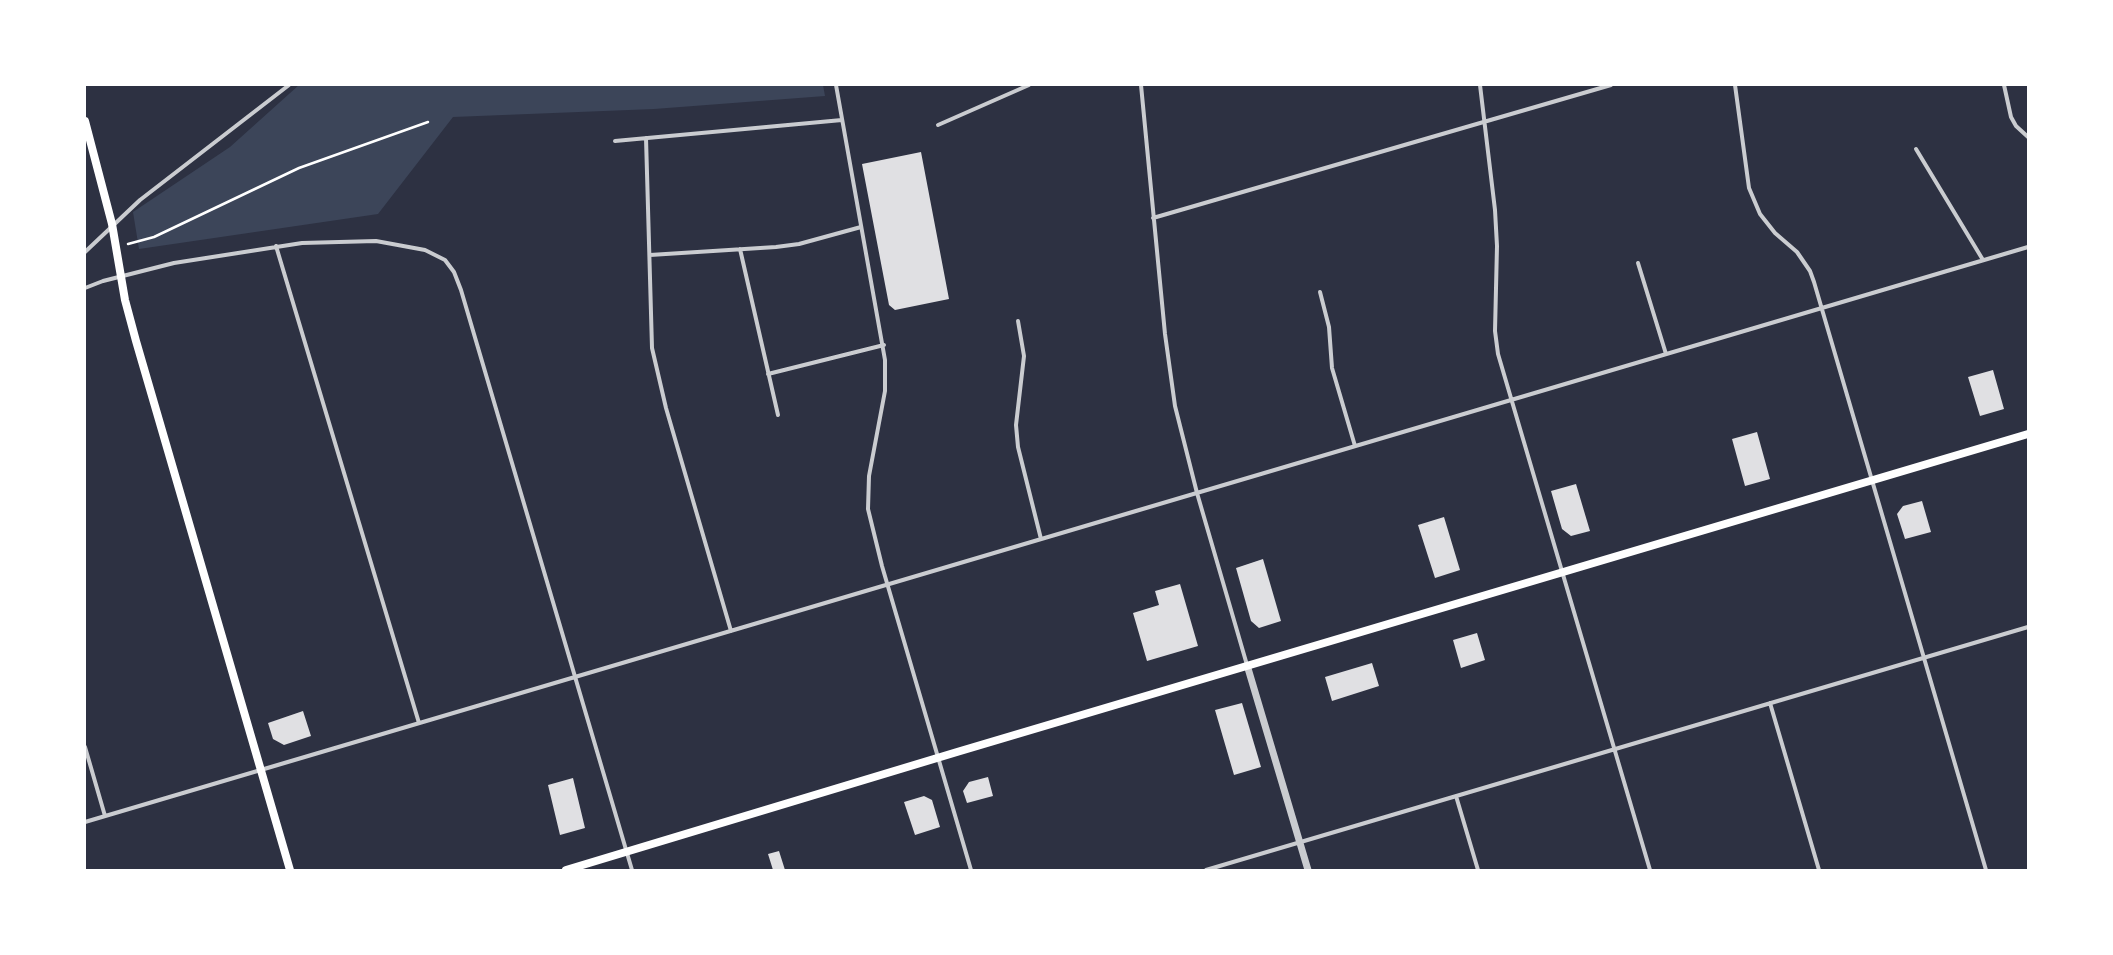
<!DOCTYPE html>
<style>
body{margin:0}
#map{position:relative;width:2113px;height:955px;overflow:hidden;background:#2d3142;font-family:"IBM Plex Sans",sans-serif}
canvas{display:block}
.frame{position:absolute;inset:0;border:86px solid #fff;pointer-events:none}
</style>
<div id="map">
<canvas width="2113" height="955"></canvas>
<div class="frame"></div>
</div>
<script>
const c = document.querySelector('canvas').getContext('2d');
c.lineJoin = 'round';
function fillPath(path, color) { c.fillStyle = color; c.fill(path, 'evenodd'); }
const shape = rows => new Path2D(rows.map(r => 'M' + r).join(''));
function strokePath(path, color, width, dash) { c.strokeStyle = color; c.lineWidth = width; c.lineCap = dash ? 'butt' : 'round'; c.setLineDash(dash || []); c.stroke(path); }
const green = shape([
 [299,85,823,85,825,96,654,109,453,117,378,214,139,249,133,212,230,147]
]);
const building = shape([
 [921,152,949,299,895,310,889,305,862,164],
 [1993,370,2004,409,1980,416,1968,377],
 [1757,432,1770,479,1745,486,1732,439],
 [1576,484,1590,531,1571,536,1562,529,1551,491],
 [1922,501,1931,532,1905,539,1897,514,1903,506],
 [1444,517,1460,570,1435,578,1418,525],
 [1263,559,1281,621,1259,628,1251,621,1236,568],
 [1180,584,1198,646,1147,661,1133,613,1159,605,1155,591],
 [1477,633,1485,660,1461,668,1453,640],
 [1372,663,1379,686,1332,701,1325,677],
 [1242,703,1261,767,1234,775,1215,710],
 [303,711,311,736,284,745,273,739,268,723],
 [988,777,993,796,967,803,963,791,969,782],
 [573,778,585,828,560,835,548,785],
 [924,796,932,800,940,827,915,835,904,802],
 [779,851,785,870,773,870,768,854]
]);
const path = shape([
 [128,244,154,237,299,168,428,122]
]);
const minor = shape([
 [836,85,885,360,885,391,869,476,868,509,882,566,971,870],
 [1141,85,1165,334,1175,406,1197,493,1247,665],
 [1480,85,1495,210,1497,246,1495,331,1498,354,1650,870],
 [1735,85,1749,188,1760,214,1775,233,1797,252,1810,271,1814,282,1986,870],
 [2004,85,2011,117,2016,126,2028,137],
 [938,125,1029,85],
 [646,138,652,348,666,408,731,631],
 [615,141,842,120],
 [1916,149,1983,260],
 [1153,218,1611,85],
 [276,246,419,723],
 [740,249,778,415],
 [85,252,140,200,289,85],
 [650,255,776,247,799,244,861,227],
 [1638,263,1666,354],
 [85,288,103,281,174,263,302,243,376,241,425,250,445,260,454,272,461,290,632,870],
 [1320,292,1329,327,1332,368,1355,446],
 [1018,321,1024,356,1016,425,1018,447,1041,539],
 [768,374,884,345],
 [1770,703,1819,870],
 [85,747,105,816],
 [1456,796,1478,870],
 [85,822,2028,247],
 [1206,870,2028,627]
]);
const tertiary = shape([
 [1247,665,1308,870]
]);
const secondary = shape([
 [85,121,112,224,125,300,136,341,290,870],
 [566,870,957,752,2028,434]
]);
fillPath(green, '#3c4559');
fillPath(building, '#e0e0e3');
strokePath(path, '#fff', 2.5);
strokePath(minor, '#caccd0', 4);
strokePath(tertiary, '#caccd0', 7);
strokePath(secondary, '#fff', 8);
</script>
